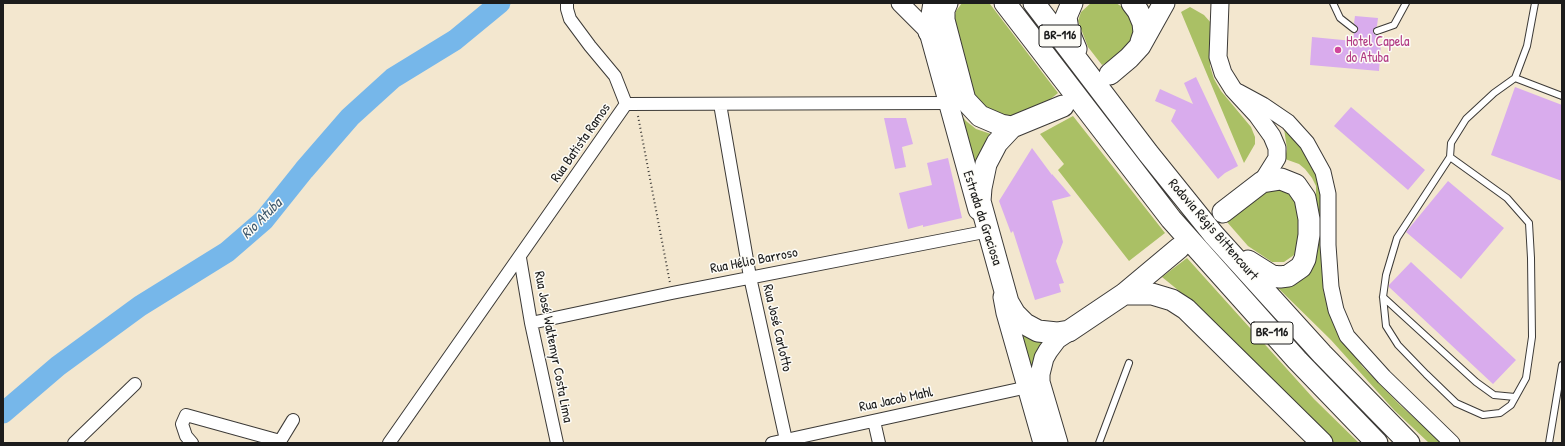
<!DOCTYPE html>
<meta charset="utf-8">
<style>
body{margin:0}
#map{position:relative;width:1565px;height:446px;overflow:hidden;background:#f3e7cf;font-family:"Patrick Hand",sans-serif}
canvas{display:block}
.frame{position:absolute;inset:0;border:4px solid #1c1c1c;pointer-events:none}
</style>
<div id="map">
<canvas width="1565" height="446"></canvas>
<div class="frame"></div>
</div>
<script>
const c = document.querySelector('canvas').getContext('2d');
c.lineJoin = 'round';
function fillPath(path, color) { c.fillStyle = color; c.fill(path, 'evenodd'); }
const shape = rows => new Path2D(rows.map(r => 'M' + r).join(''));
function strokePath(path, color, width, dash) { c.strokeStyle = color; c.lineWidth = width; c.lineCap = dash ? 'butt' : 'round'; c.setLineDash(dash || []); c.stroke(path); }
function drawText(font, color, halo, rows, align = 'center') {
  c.font = font + ' "Patrick Hand",sans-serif'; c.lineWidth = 3; c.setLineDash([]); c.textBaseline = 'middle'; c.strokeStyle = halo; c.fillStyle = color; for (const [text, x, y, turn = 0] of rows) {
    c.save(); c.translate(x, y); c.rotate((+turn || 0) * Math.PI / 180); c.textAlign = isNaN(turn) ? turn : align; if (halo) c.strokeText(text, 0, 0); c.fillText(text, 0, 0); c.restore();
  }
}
const green = shape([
 [962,3,988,3,990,4,1058,93,1048,101,1014,117,997,116,974,100,954,20,956,11],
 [1091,3,1116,3,1124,8,1130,16,1134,26,1135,35,1127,47,1110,61,1102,65,1088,47,1078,21,1081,12],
 [1190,7,1204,15,1212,24,1210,66,1214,79,1221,91,1251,127,1255,137,1255,144,1244,163,1181,12],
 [959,112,966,121,976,129,994,135,978,180],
 [1073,116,1165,233,1129,261,1058,170,1064,164,1040,134],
 [1284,128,1306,154,1321,184,1321,261,1324,294,1337,330,1362,366,1400,405,1442,443,1429,443,1394,410,1331,340,1274,284,1316,239,1316,186,1312,178,1305,169,1299,164,1285,159,1287,149],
 [1279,189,1290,194,1297,204,1300,219,1298,244,1294,255,1284,262,1272,262,1248,246,1227,222,1265,191],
 [1187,258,1314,399,1359,443,1334,443,1305,417,1200,308,1162,277],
 [1023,334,1044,340,1032,371,1022,335]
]);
const river = shape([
 [3,413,58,366,140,306,227,252,264,220,304,170,350,117,393,78,455,40,500,3]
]);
const building = shape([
 [1355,16,1378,18,1377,26,1373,31,1374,34,1377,35,1376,42,1381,43,1379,71,1310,65,1312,37,1353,41,1354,33,1357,32,1358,29,1354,23],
 [1196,77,1238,166,1225,173,1218,179,1171,121,1176,110,1155,101,1160,89,1193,104,1184,83],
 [1515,87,1562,105,1562,181,1491,155],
 [1351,107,1425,170,1408,190,1334,126],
 [884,118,906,118,913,144,902,147,906,167,895,169],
 [1032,148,1052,175,1052,174,1071,196,1052,201,1063,242,1056,261,1064,283,1059,284,1061,292,1035,300,1013,231,1011,233,999,201],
 [948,158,962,218,923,227,923,225,908,229,899,193,932,185,927,163],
 [1448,181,1504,228,1461,279,1406,232],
 [1411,262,1516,360,1493,384,1389,287,1389,285]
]);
const path = shape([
 [638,116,670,283]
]);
const service = shape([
 [1333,3,1340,18,1354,29],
 [1377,31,1394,25,1406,3],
 [1515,78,1562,96],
 [1450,157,1507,198,1529,223,1531,258,1532,337,1526,378,1511,405,1500,413,1483,415,1456,403,1426,374,1398,345,1386,326,1383,297,1386,275,1397,238,1450,157,1451,143,1466,119,1494,93,1515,78,1527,46,1535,3],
 [1383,297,1476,382,1494,395,1515,397],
 [1099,443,1129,363],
 [1549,443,1562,365]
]);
const minor = shape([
 [567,3,567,9,570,19,590,46,615,76,626,104],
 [720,104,750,277,786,440],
 [520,258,531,323,557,443],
 [531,323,672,293,984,232],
 [874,421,879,443],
 [74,443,135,384],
 [192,443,186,436,182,424,186,415,280,441],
 [279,443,293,420],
 [389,443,626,104,949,103],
 [772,443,1028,387]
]);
const tertiary = shape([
 [1239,92,1263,105,1288,122,1307,143,1323,172,1328,194,1328,245,1331,287,1336,310,1347,336,1384,377,1452,443]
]);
const secondary = shape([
 [900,3,929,32],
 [1220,3,1218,57,1223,73,1233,89,1257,115,1272,136,1277,148,1277,158,1262,182]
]);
const primary = shape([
 [929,32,978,210],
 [1003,297,1006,313,1043,443],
 [1058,443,1040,382,1040,374,1044,358,1048,351,1057,339,1069,331]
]);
const motorway = shape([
 [947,3,944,10,944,20,965,100,980,116,1001,125,1012,127],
 [1005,3,1171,219,1297,360,1377,443],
 [1034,3,1148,153,1214,235,1322,354,1409,443],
 [1072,3,1066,17,1068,30,1076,49],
 [1132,3,1138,11,1143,23,1144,33,1141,42],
 [929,32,934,3],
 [1110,74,1129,58,1140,46,1164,3],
 [1063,106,1012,127,997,143,986,164,981,188,980,201,1008,302,1015,314,1025,324,1038,331,1057,333,1069,331,1124,294,1179,248],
 [1223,212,1262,182,1281,179,1296,185,1305,198,1309,219,1309,235,1305,259,1301,267,1288,276,1280,277,1272,276,1248,261],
 [1124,294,1152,294,1172,300,1186,309,1322,443]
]);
const markers = [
 [1338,50,4,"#d1479c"]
];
const shields = [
 [1060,36,42],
 [1272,333,42]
];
const shieldNames = [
 ["BR-116",1060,36],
 ["BR-116",1272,333]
];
const hotelNames = [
 ["Hotel Capela",1346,42],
 ["do Atuba",1346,58]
];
const streetNames = [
 ["Rua Batista Ramos",581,143,-55],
 ["Estrada da Graciosa",982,218,72],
 ["Rodovia Régis Bittencourt",1213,230,49],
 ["Rua Hélio Barroso",754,261,-11],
 ["Rua José Carlotto",777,328,77],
 ["Rua José Waltemyr Costa Lima",553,347,79],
 ["Rua Jacob Mahl",896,400,-12]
];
const waterNames = [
 ["Rio Atuba",262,219,-45]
];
fillPath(green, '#aac065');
strokePath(river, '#76b7ea', 21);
fillPath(building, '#d9aced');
strokePath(service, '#3c3a37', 8);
strokePath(minor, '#3c3a37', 14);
strokePath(tertiary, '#3c3a37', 17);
strokePath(secondary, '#3c3a37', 19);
strokePath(primary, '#3c3a37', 21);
strokePath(motorway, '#3c3a37', 23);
strokePath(path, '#3c3a37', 2, [1, 3]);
strokePath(service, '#fff', 6);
strokePath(minor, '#fff', 12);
strokePath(tertiary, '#fff', 15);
strokePath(secondary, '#fff', 17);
strokePath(primary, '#fff', 19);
strokePath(motorway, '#fff', 21);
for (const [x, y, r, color] of markers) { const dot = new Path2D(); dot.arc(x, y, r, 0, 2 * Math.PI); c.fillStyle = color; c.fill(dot); strokePath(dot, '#fdfcf7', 1.5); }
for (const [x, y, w] of shields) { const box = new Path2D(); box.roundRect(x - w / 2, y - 11, w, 22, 3); c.fillStyle = '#fdfcf7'; c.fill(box); strokePath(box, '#1c1c1c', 1); }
drawText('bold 13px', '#1c1c1c', null, shieldNames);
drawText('14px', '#b23c85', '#fdfcf7', hotelNames, 'left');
drawText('14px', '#1c1c1c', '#fdfcf7', streetNames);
drawText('italic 15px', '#405a6e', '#fdfcf7', waterNames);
</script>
